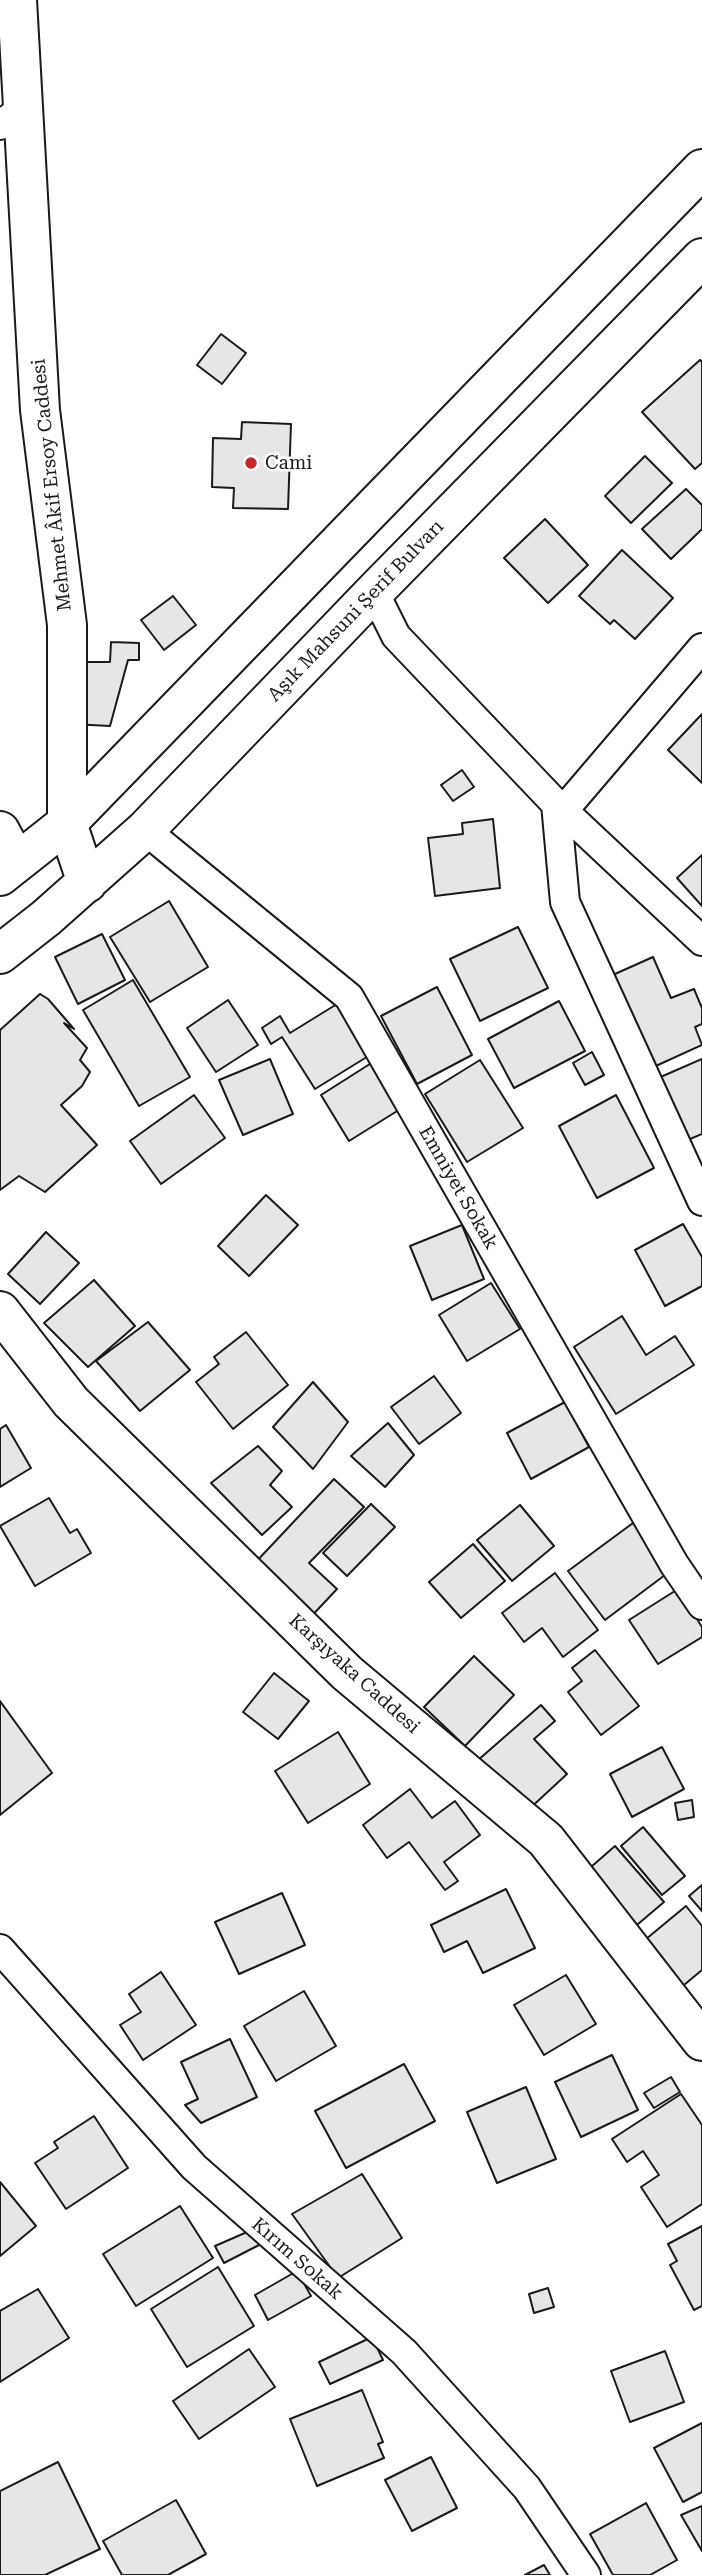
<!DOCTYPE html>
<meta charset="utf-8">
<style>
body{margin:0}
canvas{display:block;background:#fff}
</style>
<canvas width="702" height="2575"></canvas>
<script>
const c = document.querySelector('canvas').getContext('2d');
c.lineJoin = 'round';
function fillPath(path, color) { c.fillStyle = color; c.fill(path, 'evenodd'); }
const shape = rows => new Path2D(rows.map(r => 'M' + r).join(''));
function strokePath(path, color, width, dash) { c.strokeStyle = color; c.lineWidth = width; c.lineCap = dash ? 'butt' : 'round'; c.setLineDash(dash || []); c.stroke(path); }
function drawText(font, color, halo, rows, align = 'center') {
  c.font = font + ' "Roboto Serif",serif'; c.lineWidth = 5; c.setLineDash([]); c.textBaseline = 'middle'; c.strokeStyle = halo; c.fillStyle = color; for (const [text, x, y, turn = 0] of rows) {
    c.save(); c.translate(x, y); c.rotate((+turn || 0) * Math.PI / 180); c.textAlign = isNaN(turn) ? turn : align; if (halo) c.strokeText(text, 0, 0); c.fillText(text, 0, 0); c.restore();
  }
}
const building = shape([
 [221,334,246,353,222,384,197,365,221,334],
 [700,360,702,362,702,463,695,469,642,412,700,360],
 [242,422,291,424,288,509,233,508,234,488,212,487,213,438,241,439,242,422],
 [645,456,672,483,631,523,605,496,645,456],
 [686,489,702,505,702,529,671,559,642,529,686,489],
 [545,519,588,565,548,603,504,558,545,519],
 [622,550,673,598,635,639,614,620,610,624,579,596,622,550],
 [173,596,196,625,164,650,141,620,173,596],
 [111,642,139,643,139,660,128,660,110,726,72,724,79,662,110,662,111,642],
 [702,714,702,783,668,750,702,714],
 [462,770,474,787,453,801,441,785,462,770],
 [493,819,500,888,435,896,428,838,463,834,462,823,493,819],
 [702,855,702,906,677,878,702,855],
 [169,901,208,967,150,1002,110,937,169,901],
 [518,927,548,988,480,1021,450,959,518,927],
 [102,934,125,980,78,1004,55,957,102,934],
 [653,957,671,998,694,989,702,1008,702,1024,695,1027,702,1045,647,1070,606,978,653,957],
 [133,980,190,1077,139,1106,83,1010,133,980],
 [437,987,472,1055,417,1084,381,1016,437,987],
 [40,994,48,999,74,1029,64,1023,87,1048,80,1060,90,1072,82,1086,61,1105,97,1145,45,1192,19,1176,0,1190,0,1030,40,994],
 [228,1000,258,1045,216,1072,187,1028,228,1000],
 [559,1001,585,1051,514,1088,488,1039,559,1001],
 [337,1004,370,1055,315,1089,282,1037,271,1044,262,1028,280,1016,290,1033,337,1004],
 [592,1052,604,1075,585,1085,573,1063,592,1052],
 [270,1059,293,1114,243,1135,219,1080,270,1059],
 [702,1059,702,1134,683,1142,656,1079,702,1059],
 [480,1060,523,1128,467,1162,425,1094,480,1060],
 [373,1062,402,1108,349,1141,321,1095,373,1062],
 [194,1095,225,1138,161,1184,130,1141,194,1095],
 [616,1095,654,1168,597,1198,559,1126,616,1095],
 [266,1195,298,1225,249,1276,218,1246,266,1195],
 [683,1224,702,1257,702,1286,665,1306,635,1250,683,1224],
 [462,1225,484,1279,432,1300,410,1246,462,1225],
 [46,1232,79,1263,40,1304,8,1274,46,1232],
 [94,1280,135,1326,88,1367,44,1323,94,1280],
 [491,1283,520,1329,467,1361,439,1315,491,1283],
 [622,1316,646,1355,675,1336,694,1365,616,1414,574,1347,622,1316],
 [148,1322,190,1370,140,1411,96,1361,148,1322],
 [246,1332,288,1385,233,1429,196,1382,219,1364,214,1357,246,1332],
 [434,1376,461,1413,419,1444,391,1407,434,1376],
 [313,1382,348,1422,313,1469,273,1427,313,1382],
 [565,1402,589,1447,531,1479,507,1433,565,1402],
 [388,1423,414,1455,385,1487,351,1456,388,1423],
 [6,1425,31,1468,0,1487,0,1429,6,1425],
 [258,1446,282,1471,270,1485,292,1507,262,1535,211,1483,258,1446],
 [334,1479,364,1507,309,1563,337,1589,306,1622,253,1565,334,1479],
 [49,1498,70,1533,77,1529,91,1553,35,1586,0,1526,49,1498],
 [371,1504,395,1527,347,1576,323,1553,371,1504],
 [520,1505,554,1546,512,1581,477,1540,520,1505],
 [633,1523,669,1572,605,1620,568,1571,633,1523],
 [473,1544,505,1581,461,1618,429,1582,473,1544],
 [555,1573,598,1630,563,1657,542,1628,524,1642,502,1613,555,1573],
 [678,1589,702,1627,702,1637,658,1664,629,1620,678,1589],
 [595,1650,639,1706,601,1735,568,1692,582,1681,572,1668,595,1650],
 [474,1656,514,1695,465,1746,424,1707,474,1656],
 [274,1673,309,1701,278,1739,243,1712,274,1673],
 [0,1701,52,1773,0,1815,0,1701],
 [541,1705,555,1721,534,1739,567,1774,526,1812,477,1761,541,1705],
 [338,1732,370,1784,308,1823,275,1771,338,1732],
 [662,1747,684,1789,632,1817,610,1774,662,1747],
 [410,1789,432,1818,455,1801,480,1835,444,1862,458,1881,445,1890,409,1842,387,1858,363,1825,410,1789],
 [692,1800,694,1817,678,1820,675,1803,692,1800],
 [643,1827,685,1876,662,1895,621,1846,643,1827],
 [615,1846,664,1902,631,1930,583,1874,615,1846],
 [702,1885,702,1911,689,1896,702,1885],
 [506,1889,535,1948,483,1973,467,1941,444,1952,431,1925,506,1889],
 [282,1893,305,1945,239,1974,215,1922,282,1893],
 [686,1906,702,1926,702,1970,678,1990,640,1944,686,1906],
 [161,1972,196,2025,143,2060,120,2025,141,2012,129,1994,161,1972],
 [566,1975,596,2024,544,2055,514,2005,566,1975],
 [304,1991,336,2046,276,2081,244,2026,304,1991],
 [230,2039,257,2097,201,2123,185,2105,198,2099,181,2062,230,2039],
 [612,2055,638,2110,581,2137,555,2082,612,2055],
 [404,2064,435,2121,346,2168,315,2111,404,2064],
 [671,2077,680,2092,654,2108,644,2093,671,2077],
 [526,2087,556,2159,497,2183,467,2112,526,2087],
 [681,2094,702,2125,702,2204,667,2227,641,2187,659,2175,643,2151,627,2162,612,2139,681,2094],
 [94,2116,128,2168,66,2209,35,2163,58,2148,54,2142,94,2116],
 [362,2174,402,2238,338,2278,292,2214,362,2174],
 [0,2182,36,2226,0,2256,0,2182],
 [180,2206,213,2258,136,2306,103,2254,180,2206],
 [702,2226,702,2306,694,2310,670,2265,677,2261,668,2244,702,2226],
 [254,2229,261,2244,224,2263,215,2246,254,2229],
 [218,2267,254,2326,187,2367,151,2309,218,2267],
 [297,2271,311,2296,268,2320,255,2295,297,2271],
 [548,2288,554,2307,534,2313,529,2294,548,2288],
 [38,2289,69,2338,0,2382,0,2311,38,2289],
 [372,2337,383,2360,330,2384,319,2362,372,2337],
 [249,2349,275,2387,199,2439,173,2401,249,2349],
 [665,2351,684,2402,630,2422,611,2371,665,2351],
 [362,2390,383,2442,378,2444,384,2458,317,2486,290,2419,362,2390],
 [702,2423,702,2492,683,2502,654,2448,702,2423],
 [431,2457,457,2508,412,2531,385,2480,431,2457],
 [58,2462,100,2549,45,2575,0,2575,0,2491,58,2462],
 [176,2500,206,2554,168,2575,122,2575,103,2541,176,2500],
 [646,2503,677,2560,650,2575,613,2575,590,2534,646,2503],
 [702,2506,702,2551,681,2515,702,2506],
 [544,2565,550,2575,525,2575,544,2565]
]);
const street = shape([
 [0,125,24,108],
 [374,592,396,636,556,804,702,941],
 [556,804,565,902,702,1201],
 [563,811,702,648],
 [145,830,349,997,674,1564,702,1605],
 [0,1949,194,2167,404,2352,527,2488,586,2575]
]);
const secondary = shape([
 [17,0,40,410,67,625,67,823,87,883],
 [0,831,7,844,0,857],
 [0,876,67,823,702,169],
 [0,954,46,918,145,830,374,592,702,258],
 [0,1311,71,1402,347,1673,546,1840,702,2041]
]);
const markers = [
 [251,463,7,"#c62828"]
];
const poiNames = [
 ["Cami",265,463]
];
const streetNames = [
 ["Mehmet Âkif Ersoy Caddesi",52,485,-96],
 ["Aşık Mahsuni Şerif Bulvarı",356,611,-46],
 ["Emniyet Sokak",458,1188,60],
 ["Karşıyaka Caddesi",354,1674,42],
 ["Kırım Sokak",297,2259,41]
];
fillPath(building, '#e6e6e6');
strokePath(building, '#1a1a1a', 2);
strokePath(street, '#1a1a1a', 32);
strokePath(secondary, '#1a1a1a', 42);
strokePath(street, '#fff', 28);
strokePath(secondary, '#fff', 38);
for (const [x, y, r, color] of markers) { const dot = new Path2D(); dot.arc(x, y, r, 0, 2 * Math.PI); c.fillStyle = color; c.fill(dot); strokePath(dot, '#fff', 2.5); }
drawText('19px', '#1a1a1a', '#fff', poiNames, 'left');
drawText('19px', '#1a1a1a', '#fff', streetNames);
</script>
